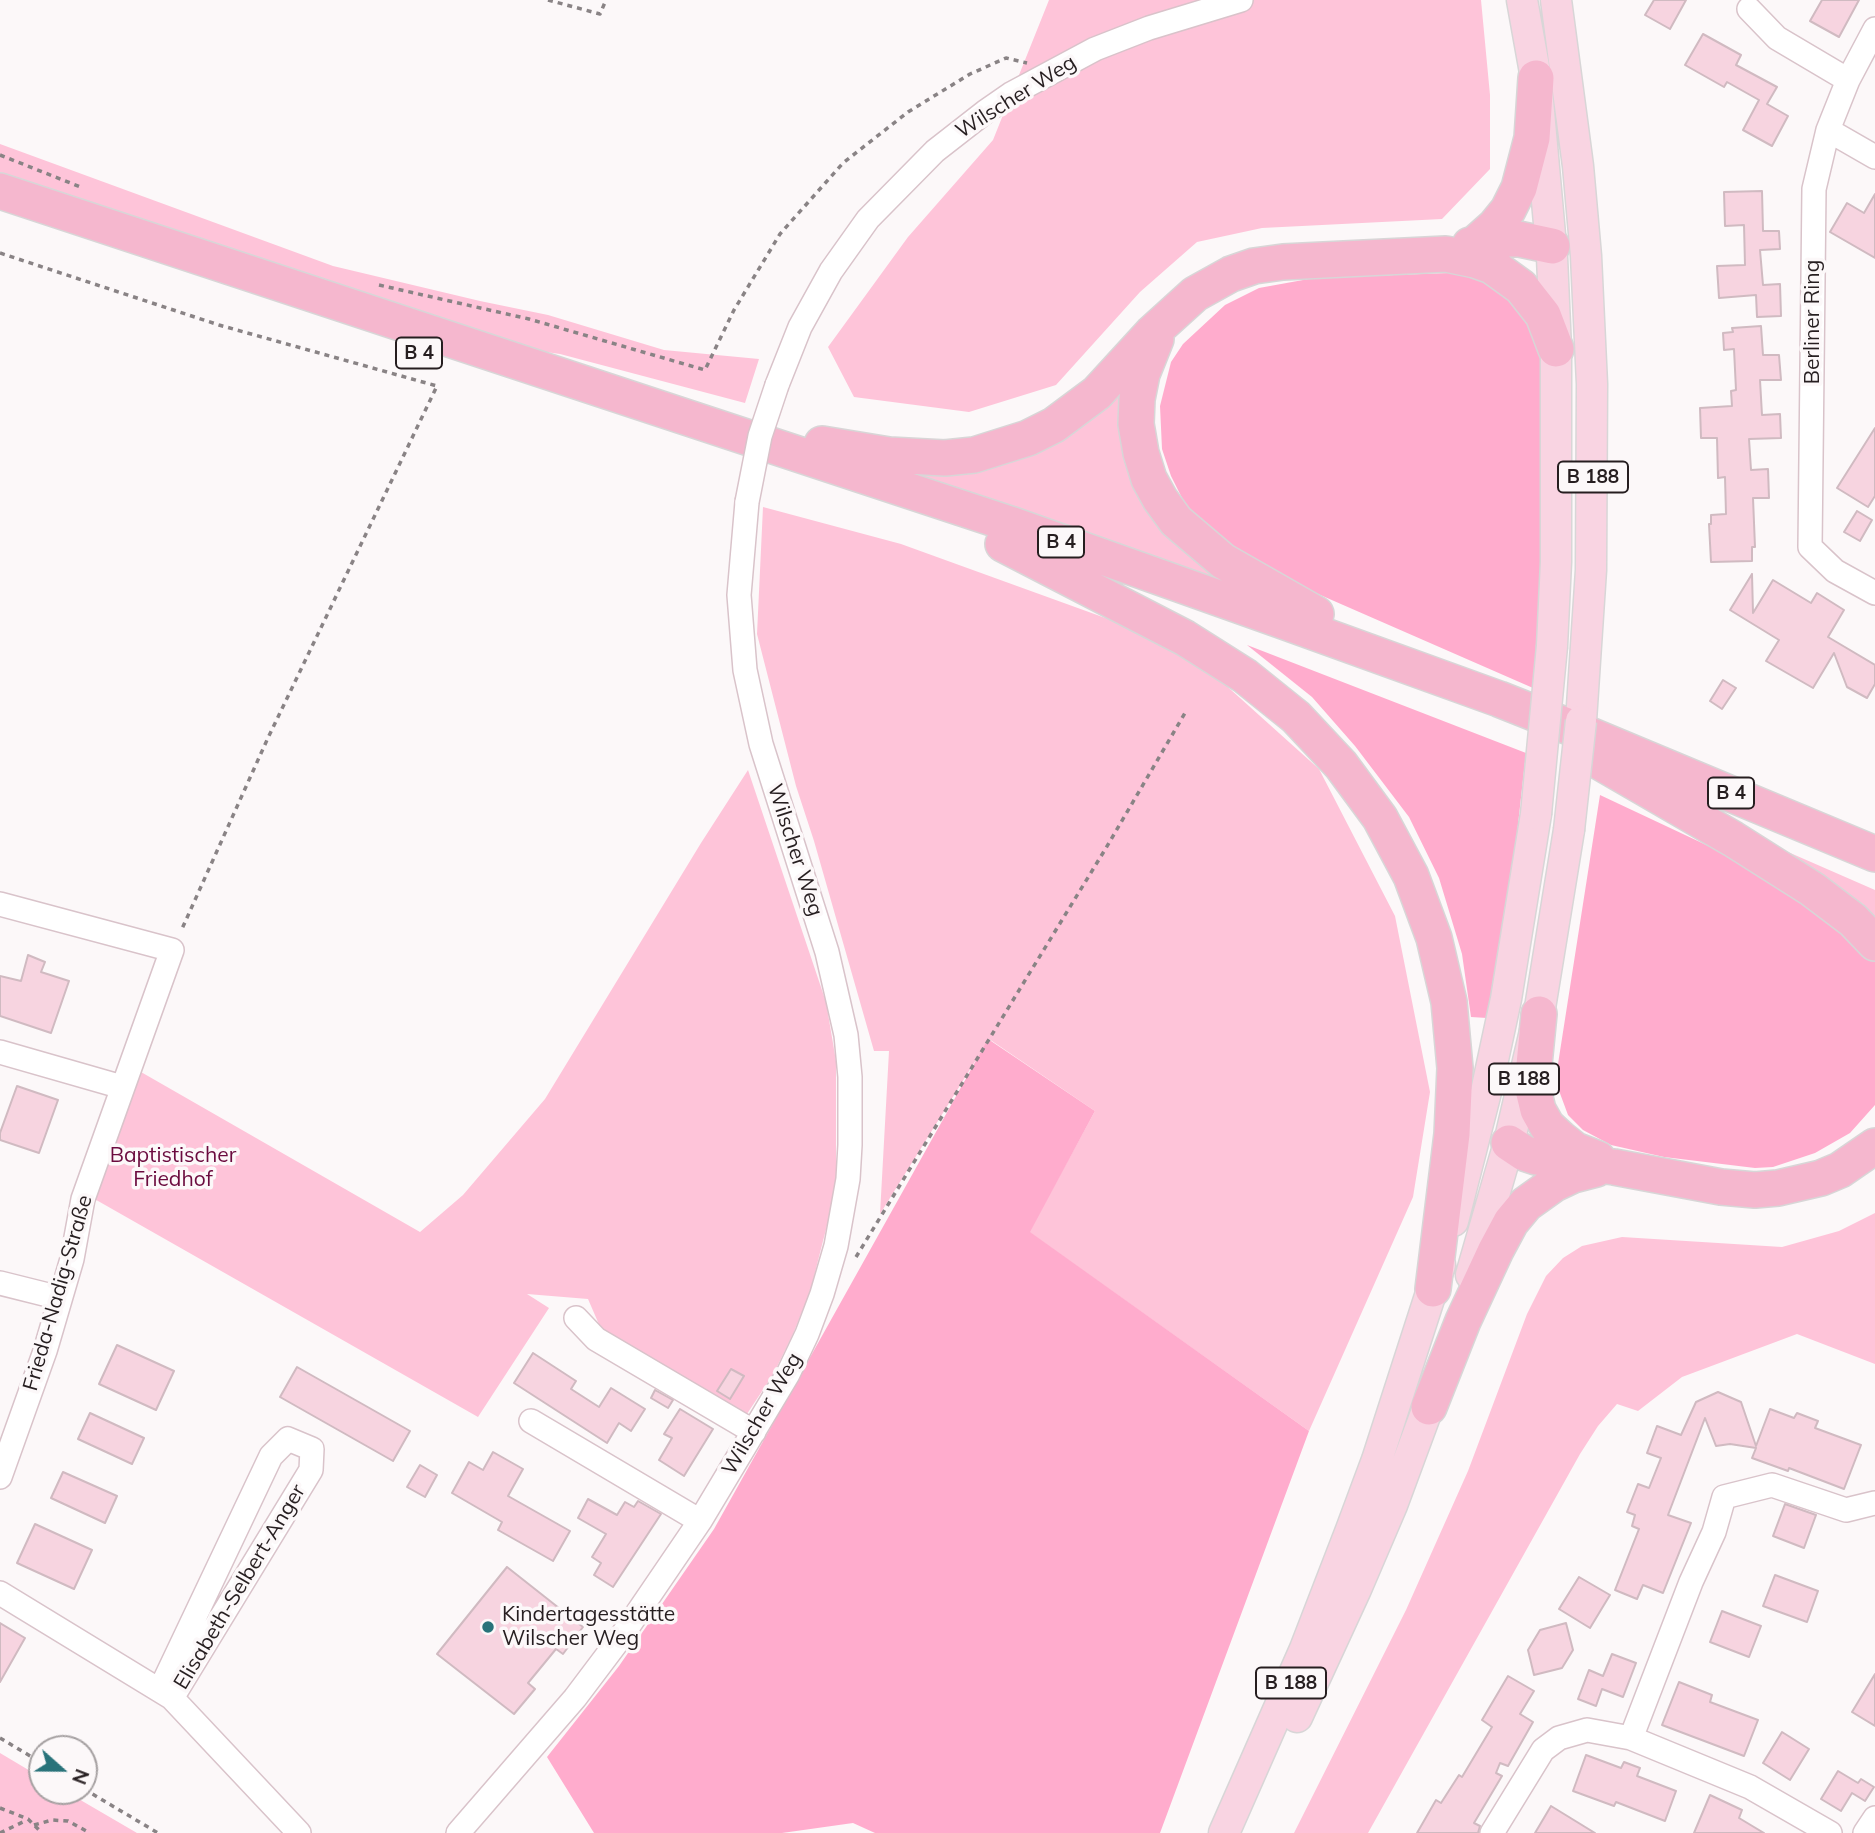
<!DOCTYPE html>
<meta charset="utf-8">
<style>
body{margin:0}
#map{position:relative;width:1875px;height:1833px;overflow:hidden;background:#fcf8f9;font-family:Mulish,sans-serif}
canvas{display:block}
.north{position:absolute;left:28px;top:1735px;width:70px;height:70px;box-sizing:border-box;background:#fcf8f9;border:2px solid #a6a1a2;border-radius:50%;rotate:111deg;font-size:19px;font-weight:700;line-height:28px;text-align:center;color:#261e20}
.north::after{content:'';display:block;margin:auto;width:24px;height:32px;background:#29737a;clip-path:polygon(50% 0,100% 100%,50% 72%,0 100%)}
</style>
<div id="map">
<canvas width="1875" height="1833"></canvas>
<div class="north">N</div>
</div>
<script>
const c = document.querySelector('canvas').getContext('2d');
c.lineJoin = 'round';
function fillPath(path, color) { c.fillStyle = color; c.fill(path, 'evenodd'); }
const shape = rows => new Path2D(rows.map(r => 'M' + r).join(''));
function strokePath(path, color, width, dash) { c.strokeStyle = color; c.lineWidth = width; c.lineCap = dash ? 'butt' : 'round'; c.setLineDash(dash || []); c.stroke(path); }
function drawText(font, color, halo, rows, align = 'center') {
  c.font = font + ' Mulish,sans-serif'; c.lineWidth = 7; c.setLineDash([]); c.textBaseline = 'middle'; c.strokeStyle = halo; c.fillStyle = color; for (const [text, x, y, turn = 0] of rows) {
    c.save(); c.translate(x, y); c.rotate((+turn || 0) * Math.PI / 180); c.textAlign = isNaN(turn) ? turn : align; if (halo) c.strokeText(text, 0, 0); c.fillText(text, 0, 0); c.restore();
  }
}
const green = shape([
 [1049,0,1481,0,1490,95,1490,169,1442,219,1262,228,1197,242,1140,292,1056,385,969,412,854,397,828,347,908,237,993,140],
 [0,144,333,266,480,301,548,315,664,350,759,359,745,403,560,354,503,346,342,295,0,172],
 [1125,372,1134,468,1299,612,895,467,951,468],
 [763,507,901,544,1133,628,1210,671,1319,769,1395,916,1430,1092,1413,1197,1309,1431,1029,1232,1095,1111,989,1039,880,1214,889,1051,874,1051,814,841,796,786,757,634],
 [748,770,826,1002,836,1061,836,1190,810,1292,793,1334,774,1373,745,1417,604,1336,588,1299,527,1294,549,1308,478,1417,91,1197,134,1068,420,1232,463,1195,545,1099,701,843],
 [1772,845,1875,890,1875,917,1863,904],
 [1875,1213,1875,1364,1797,1334,1682,1377,1638,1411,1617,1404,1598,1426,1580,1454,1368,1833,1294,1833,1406,1610,1468,1471,1527,1314,1546,1276,1563,1258,1582,1246,1622,1237,1782,1247,1839,1231],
 [0,1753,42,1778,42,1791,65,1791,137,1833,0,1833]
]);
const forest = shape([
 [1475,272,1506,284,1541,343,1544,542,1533,688,1318,594,1261,565,1225,542,1186,506,1171,476,1162,449,1160,406,1171,362,1183,344,1225,305,1259,288,1314,278],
 [1247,645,1526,753,1512,878,1500,952,1487,1018,1471,1017,1462,954,1439,878,1409,817,1355,746,1312,697],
 [1600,795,1734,858,1785,884,1875,958,1875,1105,1850,1133,1815,1153,1773,1167,1755,1168,1664,1157,1611,1145,1583,1130,1568,1115,1558,1088,1558,1064],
 [988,1039,1095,1111,1030,1232,1309,1431,1160,1833,875,1833,853,1823,782,1833,594,1833,547,1757,619,1666,714,1529]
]);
const building = shape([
 [1654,0,1686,0,1670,29,1645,15,1654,0],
 [1822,0,1859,0,1839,37,1810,21,1822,0],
 [1703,34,1741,55,1736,65,1777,87,1767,104,1788,116,1772,146,1743,130,1759,100,1727,82,1724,87,1685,65,1703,34],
 [1762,191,1763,231,1779,231,1780,249,1760,250,1763,285,1780,284,1781,316,1757,317,1756,295,1719,298,1717,266,1745,265,1744,225,1725,226,1724,192,1762,191],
 [1875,194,1875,258,1830,232,1847,203,1864,213,1875,194],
 [1761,326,1763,355,1779,355,1781,380,1760,380,1762,415,1780,414,1781,438,1749,439,1751,470,1768,469,1769,498,1753,498,1755,547,1752,547,1752,561,1711,562,1709,524,1711,524,1711,515,1726,514,1725,477,1718,478,1717,438,1701,438,1700,408,1732,406,1731,391,1736,390,1734,349,1724,350,1723,333,1733,332,1732,328,1761,326],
 [1875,428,1875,496,1868,507,1837,488,1875,428],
 [1857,511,1872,520,1860,541,1844,532,1857,511],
 [1752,574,1753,613,1773,580,1811,603,1817,593,1844,610,1828,637,1875,665,1875,684,1867,698,1847,687,1834,653,1813,688,1766,661,1779,640,1730,610,1752,574],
 [1723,680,1736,688,1722,709,1710,701,1723,680],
 [28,955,45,962,41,972,69,981,51,1033,0,1016,0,976,21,981,28,955],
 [17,1086,58,1100,39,1153,0,1140,0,1133,17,1086],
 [117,1345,174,1371,156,1410,99,1384,117,1345],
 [533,1353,576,1381,571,1389,599,1407,611,1388,645,1409,631,1431,619,1423,607,1443,514,1383,533,1353],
 [297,1367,410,1431,393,1461,280,1397,297,1367],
 [731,1369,744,1376,730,1399,717,1391,731,1369],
 [655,1390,673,1400,668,1408,651,1398,655,1390],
 [1718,1392,1741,1402,1756,1446,1770,1409,1794,1418,1797,1413,1818,1421,1815,1428,1861,1445,1844,1489,1789,1468,1788,1471,1752,1458,1756,1448,1730,1444,1716,1446,1705,1418,1668,1515,1691,1523,1663,1593,1643,1585,1637,1599,1615,1590,1639,1529,1632,1526,1635,1515,1627,1512,1638,1484,1649,1488,1661,1458,1647,1453,1657,1426,1681,1435,1696,1402,1718,1392],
 [680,1409,713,1429,684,1476,659,1460,672,1438,664,1434,680,1409],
 [90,1413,144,1438,132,1464,78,1439,90,1413],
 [493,1452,523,1469,508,1496,570,1531,553,1561,498,1530,502,1522,452,1493,469,1462,483,1470,493,1452],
 [420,1465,437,1475,425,1497,407,1487,420,1465],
 [63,1472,117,1496,105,1523,51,1498,63,1472],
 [588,1499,617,1515,625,1502,634,1507,638,1501,661,1514,613,1587,594,1575,601,1563,592,1557,606,1534,578,1518,588,1499],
 [1785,1504,1816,1515,1804,1548,1773,1536,1785,1504],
 [35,1524,92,1550,74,1589,17,1563,35,1524],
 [507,1567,583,1627,563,1654,556,1649,528,1683,535,1689,514,1714,437,1654,507,1567],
 [1775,1575,1818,1591,1807,1622,1763,1606,1775,1575],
 [1579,1577,1610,1595,1590,1628,1559,1609,1579,1577],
 [1722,1611,1761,1626,1749,1657,1710,1642,1722,1611],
 [0,1623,25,1638,0,1682,0,1623],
 [1566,1623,1573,1650,1562,1668,1534,1675,1528,1650,1540,1630,1566,1623],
 [1612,1654,1636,1663,1623,1697,1602,1689,1596,1706,1578,1699,1589,1670,1603,1676,1612,1654],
 [1875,1674,1875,1726,1852,1712,1875,1674],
 [1508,1676,1534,1691,1520,1714,1533,1722,1508,1766,1500,1763,1496,1773,1502,1776,1474,1823,1480,1826,1478,1833,1417,1833,1436,1800,1441,1803,1459,1775,1462,1777,1492,1727,1482,1720,1508,1676],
 [1679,1682,1712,1695,1710,1702,1758,1720,1744,1756,1662,1725,1679,1682],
 [1782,1732,1809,1749,1790,1780,1763,1763,1782,1732],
 [1586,1755,1621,1768,1624,1762,1640,1768,1637,1776,1676,1791,1665,1821,1616,1802,1614,1806,1573,1791,1586,1755],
 [1838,1771,1858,1783,1861,1779,1874,1787,1865,1801,1852,1793,1841,1811,1821,1799,1838,1771],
 [1710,1795,1742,1810,1739,1818,1764,1833,1694,1833,1710,1795],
 [1551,1806,1595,1833,1535,1833,1551,1806]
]);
const path = shape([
 [548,0,600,14,606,0],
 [0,155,83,188],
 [0,253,219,325,437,386,267,740,181,931],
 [379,285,529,319,705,370,734,310,780,234,843,163,908,112,970,74,1006,58,1027,63],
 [856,1257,1106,848,1185,713],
 [0,1738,42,1763],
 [84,1789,158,1833],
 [0,1808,28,1819,42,1833],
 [34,1825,52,1820,68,1821,90,1833],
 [0,1833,27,1820]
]);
const minor = shape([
 [1749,9,1777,38,1848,80],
 [1875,29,1848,80,1828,130,1814,189,1810,547,1835,571,1875,593],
 [1828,130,1875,157],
 [777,385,800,327,831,271,868,219,935,151,985,112,1011,94,1095,49,1149,28,1241,0],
 [0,904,172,950,83,1199,72,1259,45,1351,0,1477],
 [0,1052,122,1087],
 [0,1283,60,1298],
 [576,1318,596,1339,754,1432],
 [531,1421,700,1521],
 [0,1593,172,1698,299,1833],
 [160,1690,271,1456,288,1439,312,1449,311,1470,172,1698],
 [1631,1738,1691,1582,1714,1532,1724,1497,1772,1485,1846,1510,1875,1503],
 [458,1833,575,1698,621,1637,700,1521,788,1374,807,1334,822,1294,836,1246,848,1179,850,1145,850,1077,846,1035,827,952,761,744,745,670,739,595,747,502],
 [1492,1833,1543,1750,1559,1738,1587,1730,1631,1738,1750,1787,1830,1833],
 [1865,1833,1875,1818]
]);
const major = shape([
 [1522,0,1536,78,1552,257,1556,349,1556,562,1552,646],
 [1556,0,1578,166,1586,256,1592,384,1591,570,1581,721],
 [1453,1221,1486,1092,1506,999,1536,814],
 [1471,1275,1509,1143,1539,1014,1569,830],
 [1297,1717,1356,1589,1392,1505,1436,1386],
 [1224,1833,1305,1649,1351,1530,1377,1460,1440,1265]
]);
const highway = shape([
 [0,191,1010,524,1286,622,1499,699,1587,734,1875,854],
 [1477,242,1495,226,1508,210,1519,188,1532,138,1536,78],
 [1470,245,1496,239,1519,239,1552,246],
 [1156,339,1142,374,1137,399,1136,424,1141,453,1149,479,1160,499,1176,521,1223,561,1316,614],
 [822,444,889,455,945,458,974,455,1028,438,1054,425,1097,393,1152,333,1195,294,1231,274,1254,266,1283,262,1446,254,1475,260,1492,266,1521,287,1543,315,1556,349],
 [1003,544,1185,638,1245,676,1296,717,1341,765,1380,818,1411,876,1434,938,1449,1002,1455,1068,1452,1134,1433,1289],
 [1595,759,1733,839,1812,889,1853,920,1875,943],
 [1539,1014,1532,1085,1538,1110,1547,1126,1560,1138,1575,1150,1598,1159],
 [1509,1143,1524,1153,1536,1157,1614,1167,1721,1187,1755,1190,1778,1188,1821,1178,1840,1170,1875,1146],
 [1429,1407,1463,1321,1496,1250,1511,1222,1526,1204,1554,1184,1573,1175,1596,1169]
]);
const minorBridge = shape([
 [747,502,760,436,777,385]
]);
const majorBridge = shape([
 [1536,814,1552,646],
 [1569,830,1581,721]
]);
const markers = [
 [488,1627,7,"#29737a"]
];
const shields = [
 [419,353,46],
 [1593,477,70],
 [1061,542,46],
 [1731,793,46],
 [1524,1079,70],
 [1291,1683,70]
];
const shieldNames = [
 ["B 4",419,353],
 ["B 188",1593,477],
 ["B 4",1061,542],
 ["B 4",1731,793],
 ["B 188",1524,1079],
 ["B 188",1291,1683]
];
const streetNames = [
 ["Wilscher Weg",1016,97,-32],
 ["Berliner Ring",1813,322,-90],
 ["Wilscher Weg",795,850,72],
 ["Frieda-Nadig-Straße",58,1293,-74],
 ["Wilscher Weg",762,1414,-60],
 ["Elisabeth-Selbert-Anger",240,1587,-59]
];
const parkNames = [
 ["Baptistischer",173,1156],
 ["Friedhof",173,1180]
];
const poiNames = [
 ["Kindertagesstätte",502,1615],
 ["Wilscher Weg",502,1639]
];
fillPath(green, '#fec4d9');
fillPath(forest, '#ffaccd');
fillPath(building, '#f7d4e0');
strokePath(building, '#d0bac1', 2);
strokePath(minor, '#d9c3ca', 26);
strokePath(major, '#d8d6d7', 33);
strokePath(highway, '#d8d6d7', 38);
strokePath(path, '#898385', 3.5, [5, 5]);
strokePath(minor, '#fff', 23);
strokePath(major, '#f9d4e2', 30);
strokePath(highway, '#f5b7ce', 35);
strokePath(minorBridge, '#d9c3ca', 26, []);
strokePath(majorBridge, '#d8d6d7', 33, []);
strokePath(minorBridge, '#fff', 23);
strokePath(majorBridge, '#f9d4e2', 30);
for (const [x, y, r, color] of markers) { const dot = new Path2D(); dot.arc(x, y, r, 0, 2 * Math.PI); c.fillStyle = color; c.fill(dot); strokePath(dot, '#fcf8f9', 2.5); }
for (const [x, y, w] of shields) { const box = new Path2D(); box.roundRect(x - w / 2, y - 15.5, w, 31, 5); c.fillStyle = '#fcf8f9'; c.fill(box); strokePath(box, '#261e20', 2); }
drawText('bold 19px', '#261e20', null, shieldNames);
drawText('21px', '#261e20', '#fcf8f9', streetNames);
drawText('21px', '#6b0b3f', '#fcf8f9', parkNames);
drawText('21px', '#261e20', '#fcf8f9', poiNames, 'left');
</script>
